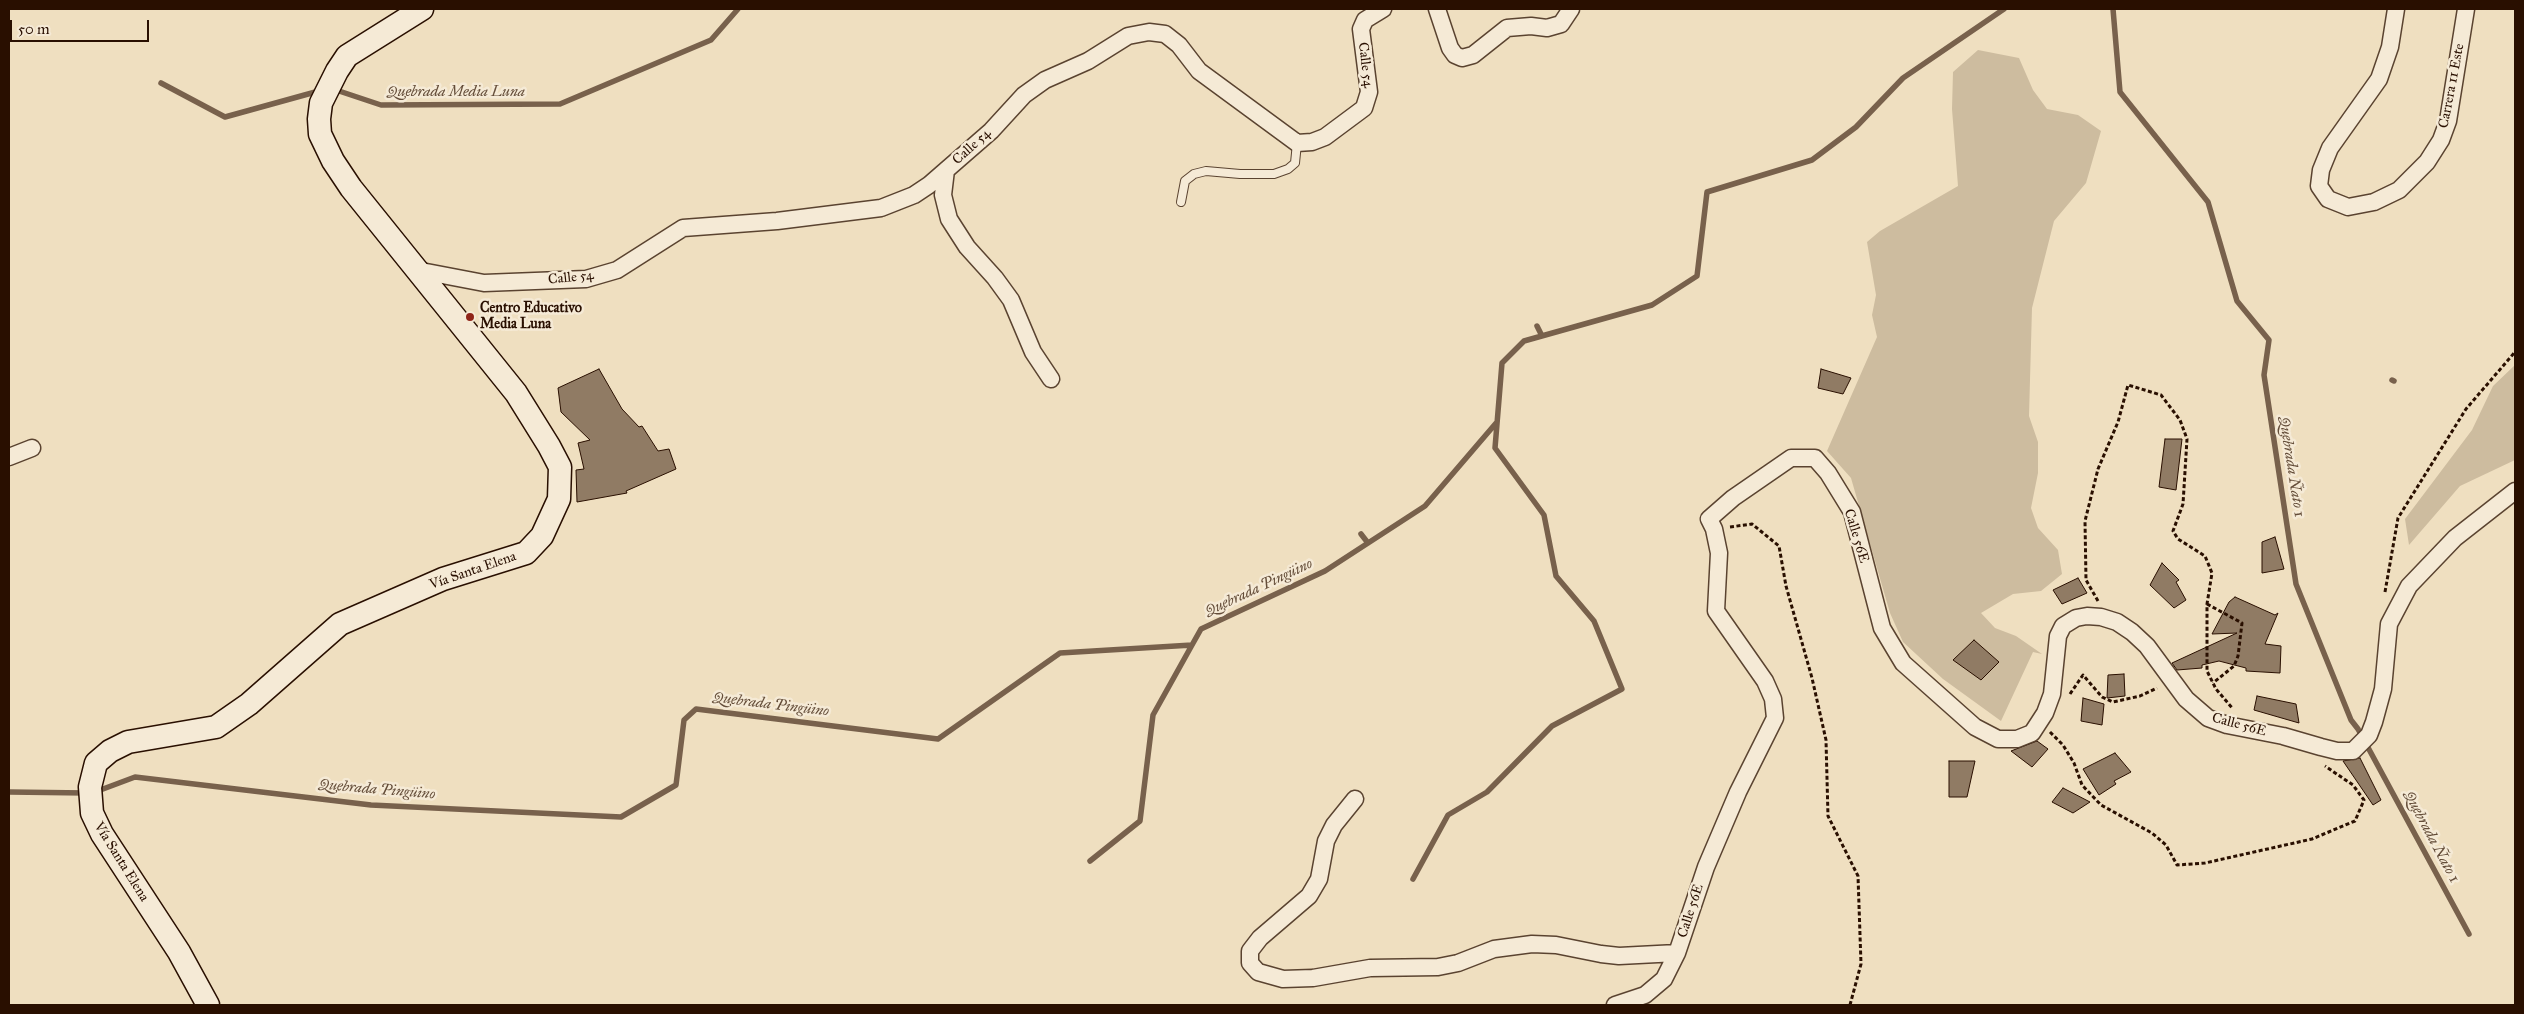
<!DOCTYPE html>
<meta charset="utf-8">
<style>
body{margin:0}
#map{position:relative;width:2524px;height:1014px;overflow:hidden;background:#efdfc0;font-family:"IM FELL Great Primer",serif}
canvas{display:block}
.frame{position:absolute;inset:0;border:10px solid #290f00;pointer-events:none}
.scale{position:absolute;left:10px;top:20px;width:139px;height:22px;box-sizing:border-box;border:2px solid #290f00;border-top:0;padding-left:6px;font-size:15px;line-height:18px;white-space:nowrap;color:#290f00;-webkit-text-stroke:4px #f5ead6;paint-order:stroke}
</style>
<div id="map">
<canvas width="2524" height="1014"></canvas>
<div class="frame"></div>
<div class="scale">50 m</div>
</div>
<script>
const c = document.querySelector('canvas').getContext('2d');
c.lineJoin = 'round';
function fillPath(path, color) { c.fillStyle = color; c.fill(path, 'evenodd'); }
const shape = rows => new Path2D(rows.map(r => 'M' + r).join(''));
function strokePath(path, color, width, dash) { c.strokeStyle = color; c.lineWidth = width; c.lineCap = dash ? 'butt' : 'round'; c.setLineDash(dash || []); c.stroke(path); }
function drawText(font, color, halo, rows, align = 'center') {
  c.font = font + ' "IM FELL Great Primer",serif'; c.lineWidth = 5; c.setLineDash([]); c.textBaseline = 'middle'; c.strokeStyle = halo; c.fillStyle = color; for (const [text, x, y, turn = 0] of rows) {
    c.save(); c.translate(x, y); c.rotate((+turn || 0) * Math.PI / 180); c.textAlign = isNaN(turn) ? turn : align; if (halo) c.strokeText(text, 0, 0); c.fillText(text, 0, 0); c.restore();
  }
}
const green = shape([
 [1978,50,2019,58,2033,90,2047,109,2078,115,2101,131,2086,183,2054,221,2032,308,2029,416,2038,442,2038,473,2031,508,2038,528,2058,550,2062,574,2041,591,2013,594,1981,613,1995,628,2016,636,2042,654,2033,652,2001,721,1943,679,1903,642,1890,613,1851,478,1827,451,1877,337,1872,315,1876,295,1867,242,1880,231,1958,186,1952,109,1953,72],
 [2515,365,2515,460,2460,486,2409,545,2405,519,2472,430,2493,386]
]);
const stream = shape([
 [2113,9,2120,92,2208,202,2237,301,2269,340,2264,375,2296,584,2351,720,2358,729,2469,934],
 [161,83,225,117,319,91],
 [333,89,381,105,560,104,711,40,738,9],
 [1537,326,1542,336],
 [2392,380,2394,381],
 [1361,534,1368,543],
 [9,792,86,793],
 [95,792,135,777,371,805,621,817,676,785,684,720,696,709,938,739,1060,653,1192,645,1201,629,1325,571,1425,506,1497,422],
 [1090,861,1140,821,1153,715,1192,645],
 [1413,879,1448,815,1487,792,1552,726,1622,689,1594,621,1556,576,1544,515,1495,448,1502,363,1524,341,1652,305,1697,276,1707,192,1812,160,1856,127,1903,78,2004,9]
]);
const building = shape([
 [599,369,622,409,639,427,642,426,658,451,669,449,676,469,626,491,627,493,577,502,576,470,584,469,578,443,590,440,561,412,558,388,599,369],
 [1821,369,1851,378,1843,394,1818,388,1821,369],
 [2165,439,2182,439,2176,490,2159,487,2165,439],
 [2275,537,2284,569,2262,573,2262,542,2275,537],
 [2162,563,2179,580,2176,582,2186,600,2174,608,2150,585,2162,563],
 [2078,578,2087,593,2062,604,2053,590,2078,578],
 [2235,597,2275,615,2278,613,2265,644,2281,646,2280,673,2246,671,2246,668,2219,661,2202,665,2202,668,2177,670,2172,663,2237,633,2212,634,2229,602,2235,597],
 [1974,640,1999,662,1981,680,1953,660,1974,640],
 [2124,674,2125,696,2107,698,2108,675,2124,674],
 [2257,696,2296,704,2299,723,2254,710,2257,696],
 [2083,698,2104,704,2102,725,2081,721,2083,698],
 [2037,741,2048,749,2032,767,2011,751,2037,741],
 [2115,753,2131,772,2114,781,2116,784,2099,795,2083,769,2115,753],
 [2360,758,2381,800,2373,805,2343,761,2360,758],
 [1949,761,1975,761,1967,797,1949,797,1949,761],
 [2063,788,2090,802,2073,813,2052,802,2063,788]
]);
const path = shape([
 [1730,527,1752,524,1779,546,1786,586,1812,678,1826,740,1828,816,1858,876,1861,964,1850,1005],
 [2385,592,2398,518,2466,409,2515,352],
 [2098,601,2086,580,2085,521,2098,469,2118,422,2128,385,2161,395,2180,420,2187,439,2183,504,2173,531,2178,539,2205,556,2212,573,2207,604,2207,671,2216,689,2233,709],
 [2207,604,2242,623,2238,656,2234,666,2213,683],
 [2070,694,2083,675,2102,697,2113,702,2140,696,2157,688],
 [2050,732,2063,745,2074,763,2082,785,2101,805,2152,833,2166,845,2177,865,2205,863,2312,839,2355,821,2364,800,2353,785,2325,766]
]);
const lane = shape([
 [1181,202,1185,181,1194,174,1206,171,1240,174,1274,174,1288,169,1295,163,1297,143]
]);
const street = shape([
 [1437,9,1450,48,1455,55,1462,58,1473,55,1507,28,1531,26,1547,28,1561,24,1571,9],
 [2396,9,2390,47,2379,79,2330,148,2321,170,2319,186,2328,199,2348,207,2374,202,2399,190,2427,162,2441,140,2448,121,2466,9],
 [946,170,943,195,949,219,967,247,995,278,1011,300,1033,352,1051,379],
 [416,270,484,283,586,279,617,270,683,228,777,221,881,208,914,195,929,185,991,131,1024,95,1045,80,1088,61,1128,36,1149,32,1165,34,1179,45,1199,71,1297,143,1312,142,1325,137,1364,108,1369,92,1361,29,1365,20,1383,9],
 [9,457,32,448],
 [1355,799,1334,825,1326,841,1319,879,1309,896,1260,938,1250,951,1250,963,1258,972,1283,979,1313,978,1370,968,1438,967,1458,963,1494,949,1532,944,1556,945,1601,954,1619,956,1677,953],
 [1615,1005,1645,995,1664,979,1677,953,1706,867,1738,792,1775,718,1773,699,1765,681,1716,611,1719,553,1714,529,1709,519,1733,498,1791,458,1815,458,1828,473,1852,512,1882,628,1903,663,1975,727,1998,739,2017,739,2032,733,2045,713,2052,694,2058,636,2063,626,2076,618,2087,616,2101,617,2117,622,2132,632,2147,646,2186,699,2208,718,2227,725,2283,736,2321,747,2337,751,2353,751,2369,735,2374,722,2383,689,2389,624,2409,586,2455,538,2515,491]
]);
const secondary = shape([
 [208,1005,179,952,102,834,92,813,90,787,96,763,110,751,128,742,216,727,249,704,340,624,443,579,526,553,542,536,559,499,560,467,549,446,516,393,351,188,333,161,320,134,319,119,321,103,337,71,347,56,422,9]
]);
const markers = [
 [470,317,5,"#8f2418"]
];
const streetNames = [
 ["Calle 54",1365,65,83],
 ["Carrera 11 Este",2452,86,-79],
 ["Calle 54",972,147,-42],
 ["Calle 54",571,278,-6],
 ["Calle 56E",1856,536,73],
 ["Vía Santa Elena",473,571,-19],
 ["Calle 56E",2239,725,15],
 ["Vía Santa Elena",121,862,58],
 ["Calle 56E",1691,911,-72]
];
const poiNames = [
 ["Centro Educativo",480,309],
 ["Media Luna",480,325]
];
const waterNames = [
 ["Quebrada Media Luna",456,92],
 ["Quebrada Ñato 1",2291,467,81],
 ["Quebrada Pingüino",1259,588,-25],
 ["Quebrada Pingüino",771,705,7],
 ["Quebrada Pingüino",377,790,5],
 ["Quebrada Ñato 1",2431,837,62]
];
fillPath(green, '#cdbc9f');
strokePath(stream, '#78614c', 5.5);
fillPath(building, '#907b64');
strokePath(building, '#290f00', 1);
strokePath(lane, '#5a4330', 10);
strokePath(street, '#5a4330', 19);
strokePath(secondary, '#290f00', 25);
strokePath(path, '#290f00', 3, [4, 2.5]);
strokePath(lane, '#f5ead6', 8);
strokePath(street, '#f5ead6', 16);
strokePath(secondary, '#f5ead6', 22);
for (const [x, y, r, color] of markers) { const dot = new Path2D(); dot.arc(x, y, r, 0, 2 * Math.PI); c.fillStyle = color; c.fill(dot); strokePath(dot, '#f5ead6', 2); }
drawText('14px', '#290f00', '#f5ead6', streetNames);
drawText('bold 14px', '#290f00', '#f5ead6', poiNames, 'left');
drawText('italic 15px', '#644d39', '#f5ead6', waterNames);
</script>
